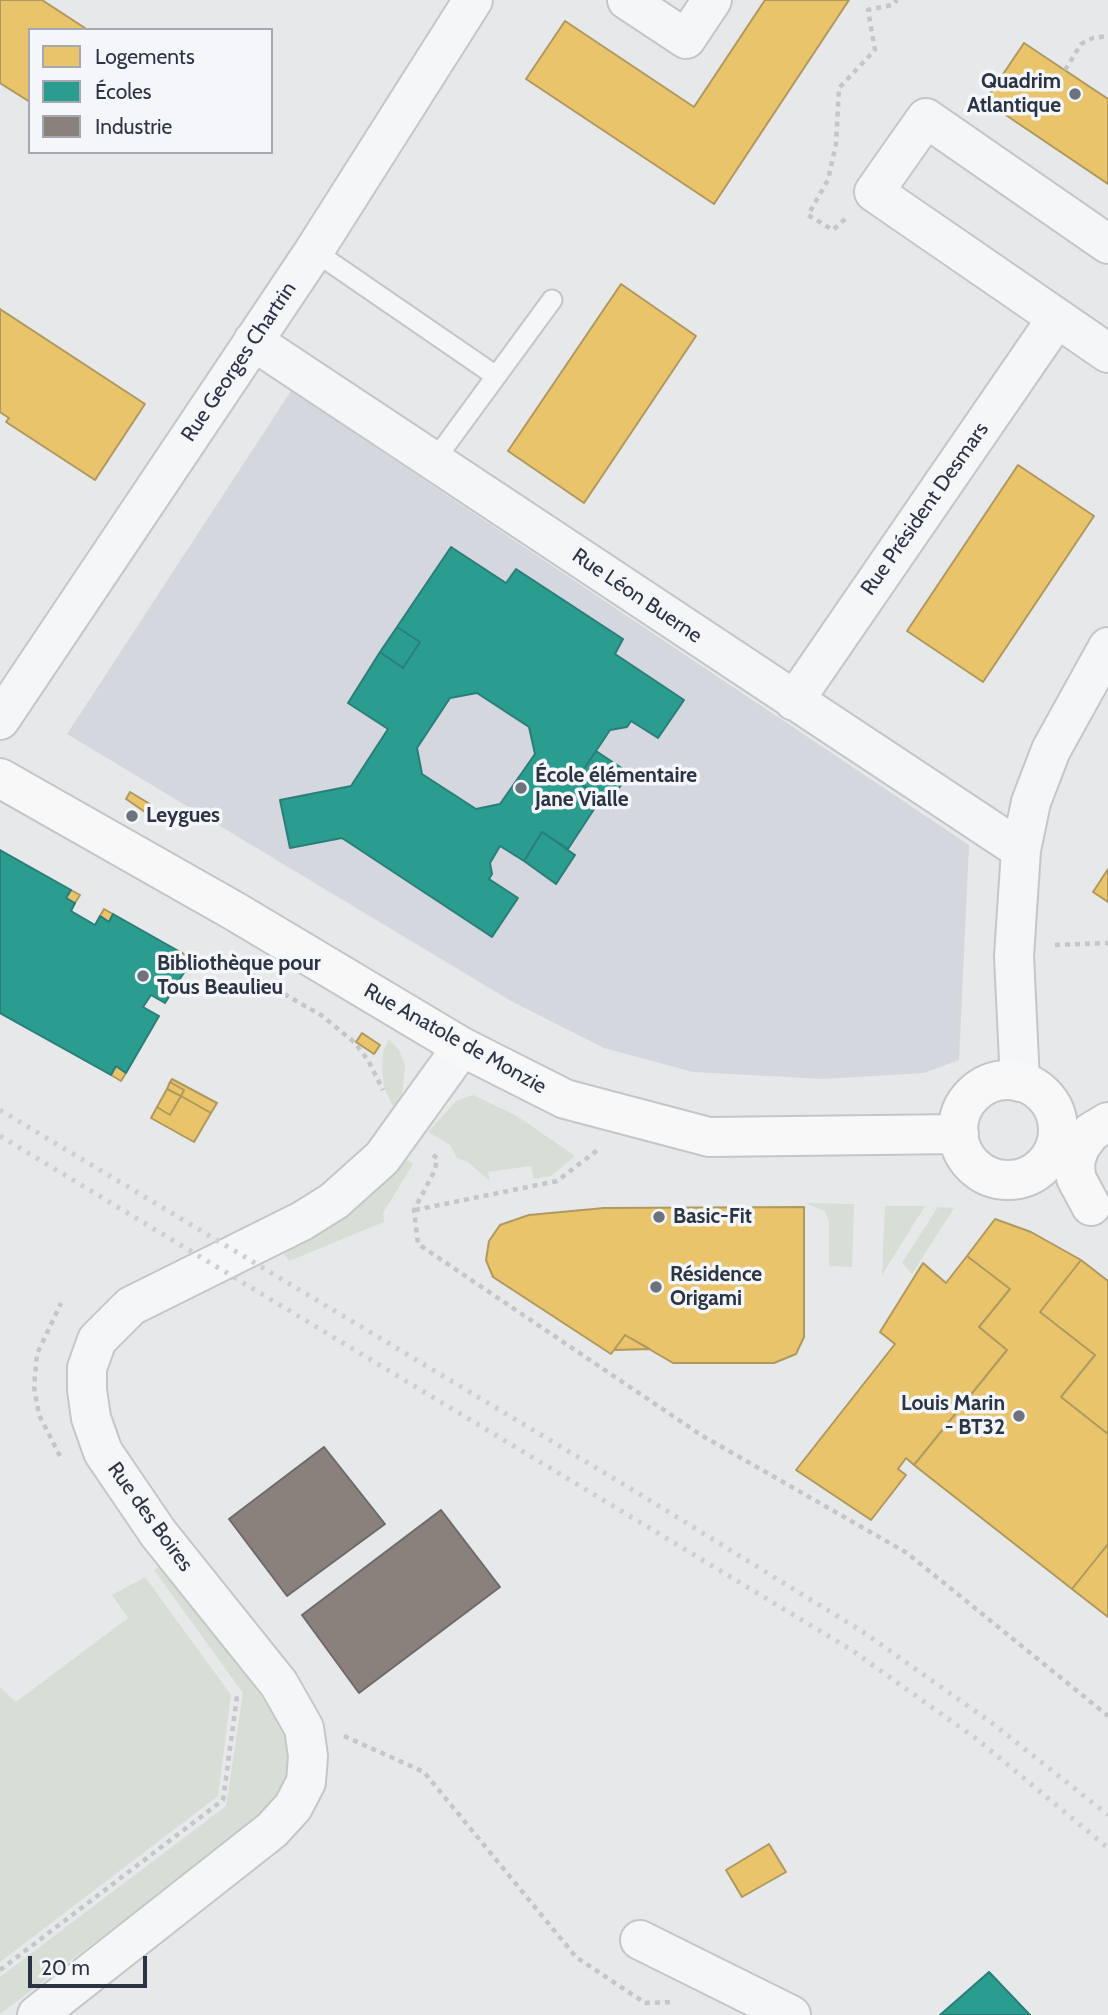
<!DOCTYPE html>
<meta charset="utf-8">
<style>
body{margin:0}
#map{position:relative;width:1108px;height:2015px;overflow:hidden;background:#e6e8ea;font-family:Cabin,sans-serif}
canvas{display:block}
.legend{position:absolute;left:28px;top:28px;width:245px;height:126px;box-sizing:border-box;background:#f4f6f9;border:2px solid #a4a8b1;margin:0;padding:9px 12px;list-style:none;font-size:21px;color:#2b3445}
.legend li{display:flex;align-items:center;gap:14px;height:35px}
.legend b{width:35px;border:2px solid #a4a8b1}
.scale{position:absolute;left:28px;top:1956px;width:119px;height:32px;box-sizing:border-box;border:4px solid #2b3445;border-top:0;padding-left:9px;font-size:21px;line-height:24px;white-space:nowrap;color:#2b3445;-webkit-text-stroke:5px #f4f6f9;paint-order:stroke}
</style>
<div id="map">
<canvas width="1108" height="2015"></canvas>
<ul class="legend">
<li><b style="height:19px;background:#e9c46a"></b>Logements</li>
<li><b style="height:19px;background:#2a9d8f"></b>Écoles</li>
<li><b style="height:19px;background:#8a817c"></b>Industrie</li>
</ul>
<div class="scale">20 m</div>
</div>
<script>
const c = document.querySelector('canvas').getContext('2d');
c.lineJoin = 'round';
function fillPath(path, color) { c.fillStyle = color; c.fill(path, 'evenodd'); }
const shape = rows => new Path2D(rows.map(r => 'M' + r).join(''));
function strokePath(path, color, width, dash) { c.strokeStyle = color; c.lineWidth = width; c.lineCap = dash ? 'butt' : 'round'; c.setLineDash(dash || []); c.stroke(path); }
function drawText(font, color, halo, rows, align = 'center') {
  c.font = font + ' Cabin,sans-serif'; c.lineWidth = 7; c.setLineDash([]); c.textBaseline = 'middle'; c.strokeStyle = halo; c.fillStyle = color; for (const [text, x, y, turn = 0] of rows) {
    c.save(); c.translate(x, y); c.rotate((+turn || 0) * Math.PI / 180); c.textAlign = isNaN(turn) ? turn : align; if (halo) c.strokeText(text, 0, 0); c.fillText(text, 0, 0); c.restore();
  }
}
const built = shape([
 [291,391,969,845,959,1060,924,1073,823,1079,693,1072,604,1048,511,1001,67,734]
]);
const green = shape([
 [389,1039,399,1050,405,1066,402,1095,394,1108,384,1087,382,1068,383,1052],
 [473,1095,517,1116,575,1156,551,1176,534,1179,531,1166,488,1172,490,1181,468,1162,457,1158,450,1145,428,1132,456,1101],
 [405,1158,413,1164,383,1213,384,1222,289,1261,283,1252,349,1213],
 [805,1203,854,1204,852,1267,829,1266,829,1221,825,1211],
 [885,1206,925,1206,882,1275],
 [938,1207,954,1208,912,1274,902,1263],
 [161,1566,279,1719,288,1748,288,1778,267,1812,0,2014,0,1977,226,1806,243,1693,154,1570],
 [145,1577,231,1695,218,1796,0,1962,0,1687,16,1702,128,1618,112,1595]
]);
const homes = shape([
 [0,0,42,0,88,30,30,30,30,102,0,83,0,0],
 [765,0,849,0,714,204,526,79,565,21,694,107,765,0],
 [1024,43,1108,99,1108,184,985,101,1024,43],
 [621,284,696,336,584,503,508,451,621,284],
 [0,309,145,404,95,480,6,422,9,418,0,412,0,309],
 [1018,465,1094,516,983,682,907,631,1018,465],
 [130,792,150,804,145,812,126,799,130,792],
 [1108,869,1108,902,1093,892,1108,869],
 [71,890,80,895,75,903,66,898,71,890],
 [104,909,113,914,109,922,100,916,104,909],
 [182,953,191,958,188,966,178,959,182,953],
 [362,1033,380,1045,374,1054,356,1042,362,1033],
 [116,1066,126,1073,121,1081,111,1075,116,1066],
 [172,1079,217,1103,211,1113,181,1096,184,1090,170,1082,172,1079],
 [170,1082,184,1090,181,1096,167,1089,170,1082],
 [167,1089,181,1096,170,1115,157,1107,167,1089],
 [181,1096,211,1113,194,1142,151,1118,157,1107,170,1115,181,1096],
 [804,1207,804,1337,796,1354,774,1363,673,1363,625,1335,611,1354,493,1277,486,1260,489,1241,500,1225,529,1215,604,1208,804,1207],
 [995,1219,1031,1232,1081,1260,1040,1312,1095,1355,1061,1397,1108,1434,1108,1544,1072,1589,914,1465,1007,1350,979,1327,1010,1289,967,1256,995,1219],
 [967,1256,1010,1289,979,1327,1007,1350,914,1465,906,1458,898,1469,906,1475,871,1520,796,1470,895,1344,880,1332,923,1263,946,1283,967,1256],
 [1081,1260,1108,1281,1108,1434,1061,1397,1095,1355,1040,1312,1081,1260],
 [625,1335,650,1349,614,1350,625,1335],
 [1108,1544,1108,1617,1072,1589,1108,1544],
 [769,1844,786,1872,742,1897,726,1870,769,1844]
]);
const schools = shape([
 [451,547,506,583,516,569,623,639,615,654,684,700,658,738,631,721,627,727,610,730,576,781,602,797,568,849,542,832,524,861,500,846,490,863,492,874,489,879,518,898,492,937,342,838,290,848,280,800,351,786,388,729,348,703,380,652,403,668,420,642,397,627,451,547],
 [477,693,529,727,535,754,500,804,476,809,422,774,417,748,450,698,477,693],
 [397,627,420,642,403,668,380,652,397,627],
 [596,751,629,773,609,803,576,781,596,751],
 [542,832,575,855,556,884,524,861,542,832],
 [0,850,71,890,66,898,75,903,71,911,95,925,100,916,109,922,113,914,182,953,178,959,188,966,165,1003,151,995,143,1007,159,1016,126,1073,116,1066,111,1075,0,1013,0,850],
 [989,1972,1030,2015,940,2015,989,1972]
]);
const industry = shape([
 [324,1447,385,1524,287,1596,229,1519,324,1447],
 [441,1510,500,1587,359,1693,302,1615,441,1510]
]);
const path = shape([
 [1065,70,1081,44,1093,38,1108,36],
 [845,219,833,230,808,215,828,180,836,144,839,88,875,50,868,10,892,5,897,0],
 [1055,945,1108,943],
 [243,966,263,982,321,1015,354,1042,368,1060,383,1090],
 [433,1155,437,1158,435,1170,414,1210,418,1244,701,1435,907,1553,1108,1716],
 [415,1210,557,1181,599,1149],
 [60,1456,39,1415,34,1387,37,1354,61,1303],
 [344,1736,424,1772,576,1957,645,2003,674,2002],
 [0,1970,223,1800,237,1696]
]);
const lane = shape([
 [314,251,496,376],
 [434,461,552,300]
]);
const street = shape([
 [627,0,686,39,712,0],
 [1108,244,926,118,874,192,1108,353],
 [253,341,1021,850],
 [794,701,1057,318],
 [0,720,314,251,473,0],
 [1020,1082,1014,956,1021,850,1031,802,1051,750,1108,647],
 [640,1940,791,2015],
 [37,2015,272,1830,293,1807,306,1782,308,1756,304,1728,279,1684,158,1533,103,1452,91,1418,87,1390,87,1368,97,1340,131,1306,302,1221,334,1201,382,1158,462,1047]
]);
const secondary = shape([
 [0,778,236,912,462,1047,565,1099,709,1137,959,1134],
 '958 1130a50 50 0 1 1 100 0a50 50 0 1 1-100 0Z',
 [1091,1206,1076,1178,1075,1162,1080,1147,1091,1132,1108,1122]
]);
const rail = shape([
 [0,1110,633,1490,863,1632,992,1723,1108,1815],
 [0,1136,850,1649,978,1740,1108,1848]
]);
const markers = [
 [1075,94,7,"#6c737f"],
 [521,788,7,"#6c737f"],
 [132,816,7,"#6c737f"],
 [143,976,7,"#6c737f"],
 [659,1217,7,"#6c737f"],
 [656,1287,7,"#6c737f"],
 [1019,1416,7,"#6c737f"]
];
const poiNames = [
 ["Quadrim",1061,82,"right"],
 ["Atlantique",1061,106,"right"],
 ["École élémentaire",535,776],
 ["Jane Vialle",535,800],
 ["Leygues",146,816],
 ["Bibliothèque pour",157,964],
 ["Tous Beaulieu",157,988],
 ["Basic-Fit",673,1217],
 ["Résidence",670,1275],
 ["Origami",670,1299],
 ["Louis Marin",1005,1404,"right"],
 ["- BT32",1005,1428,"right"]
];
const streetNames = [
 ["Rue Georges Chartrin",239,362,-56],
 ["Rue Président Desmars",925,509,-55],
 ["Rue Léon Buerne",637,596,34],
 ["Rue Anatole de Monzie",455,1039,29],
 ["Rue des Boires",150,1517,54]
];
fillPath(built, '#d4d7dd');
fillPath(green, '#d6ded6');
fillPath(homes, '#e9c46a');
strokePath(homes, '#b0995f', 2);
fillPath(schools, '#2a9d8f');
strokePath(schools, '#2a7e79', 2);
fillPath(industry, '#8a817c');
strokePath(industry, '#6e6a6c', 2);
strokePath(lane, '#c4c6c8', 23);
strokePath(street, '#c4c6c8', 42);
strokePath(secondary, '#c4c6c8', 42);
strokePath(path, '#c5c6ca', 4.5, [5, 5]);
strokePath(lane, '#f5f6f7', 19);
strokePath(street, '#f5f6f7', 38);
strokePath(secondary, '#f8f8f8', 38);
strokePath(rail, '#cecfd2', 5, [3.5, 7]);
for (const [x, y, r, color] of markers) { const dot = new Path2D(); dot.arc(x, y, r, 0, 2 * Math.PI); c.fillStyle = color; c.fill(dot); strokePath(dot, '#f4f6f9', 2.5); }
drawText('bold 21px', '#2b3445', '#f4f6f9', poiNames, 'left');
drawText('21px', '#2b3445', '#f4f6f9', streetNames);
</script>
